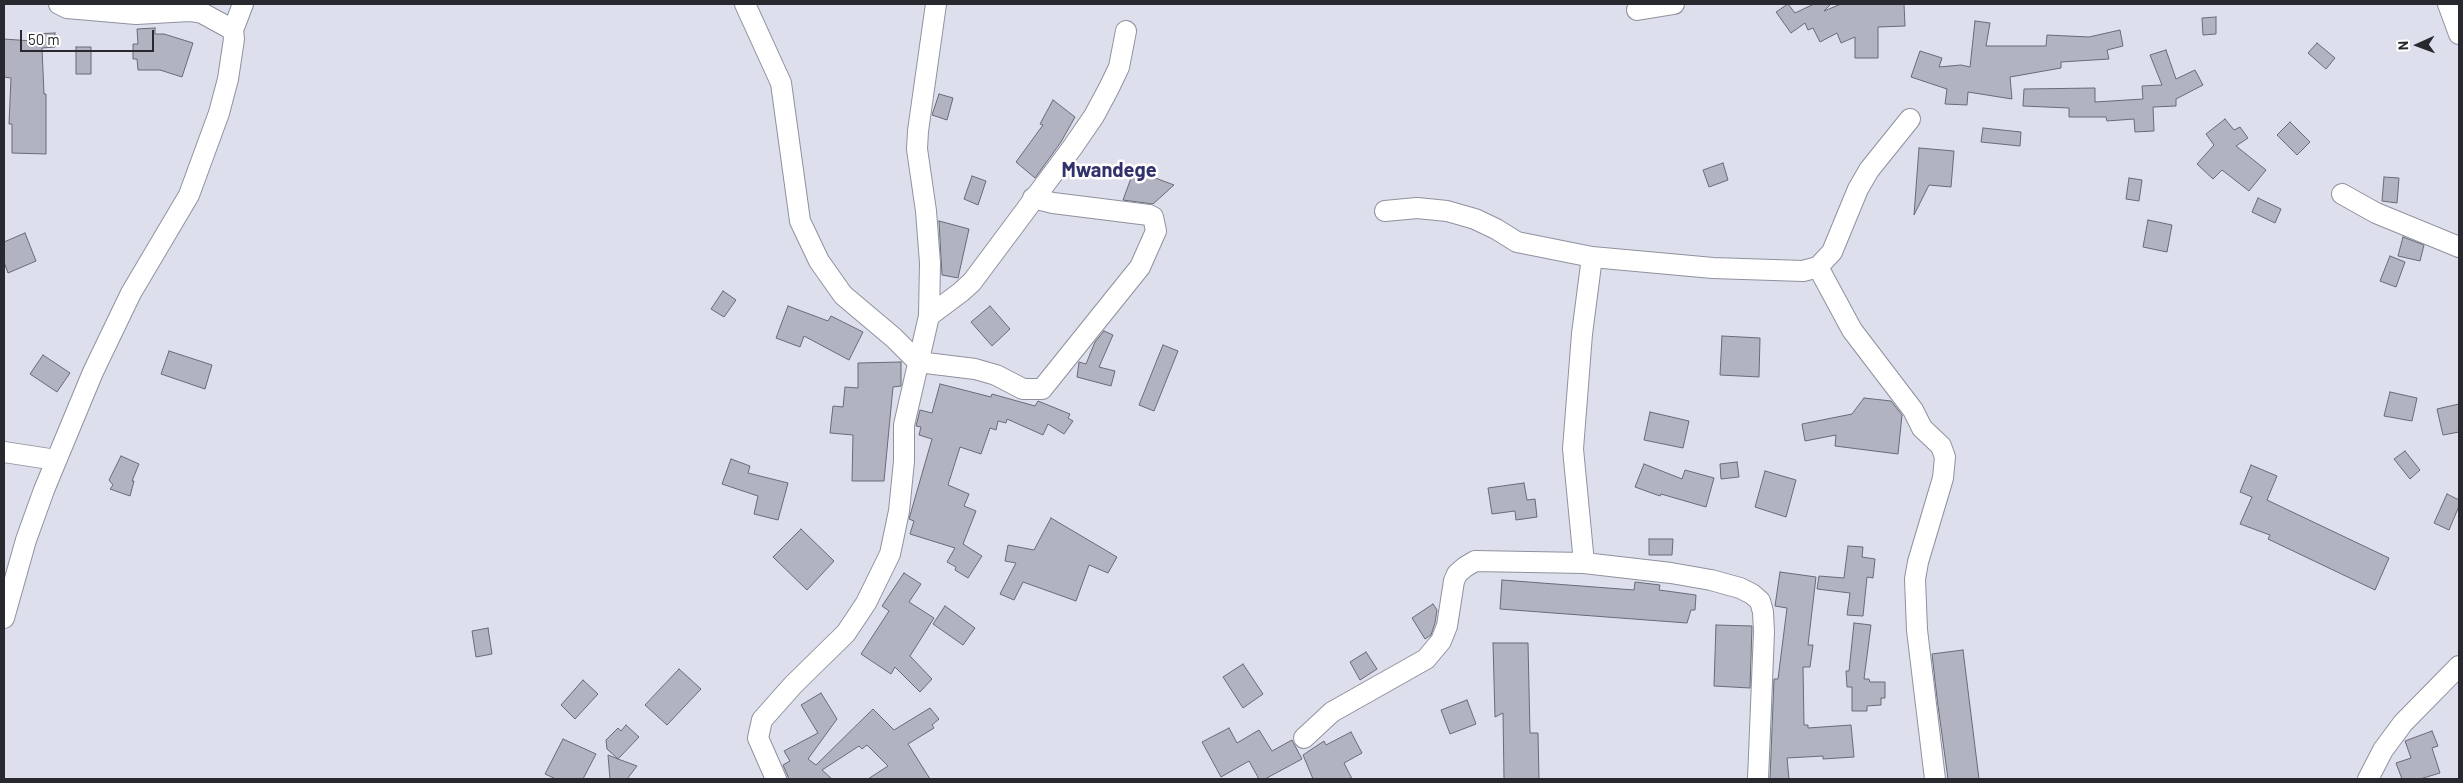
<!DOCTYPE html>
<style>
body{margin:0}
#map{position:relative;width:2463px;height:783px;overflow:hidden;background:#dddfed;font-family:Barlow,sans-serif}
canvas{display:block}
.frame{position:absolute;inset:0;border:5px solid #28292e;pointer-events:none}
.north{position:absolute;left:2393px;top:20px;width:50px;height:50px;-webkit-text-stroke:4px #fff;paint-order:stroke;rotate:268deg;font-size:14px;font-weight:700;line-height:20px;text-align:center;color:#28292e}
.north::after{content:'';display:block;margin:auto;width:18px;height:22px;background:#28292e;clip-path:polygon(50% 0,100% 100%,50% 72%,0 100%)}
.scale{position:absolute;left:20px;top:30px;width:134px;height:22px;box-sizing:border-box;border:2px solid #28292e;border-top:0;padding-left:6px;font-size:15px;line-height:18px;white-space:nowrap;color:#28292e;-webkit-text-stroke:4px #fff;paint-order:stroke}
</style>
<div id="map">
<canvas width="2463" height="783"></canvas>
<div class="frame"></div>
<div class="north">N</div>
<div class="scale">50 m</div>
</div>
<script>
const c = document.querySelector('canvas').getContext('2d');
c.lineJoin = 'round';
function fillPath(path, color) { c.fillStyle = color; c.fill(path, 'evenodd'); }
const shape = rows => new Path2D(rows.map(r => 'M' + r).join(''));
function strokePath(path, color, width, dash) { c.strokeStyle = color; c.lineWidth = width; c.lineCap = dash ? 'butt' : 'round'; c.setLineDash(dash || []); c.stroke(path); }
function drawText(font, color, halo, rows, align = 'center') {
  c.font = font + ' Barlow,sans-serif'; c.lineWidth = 5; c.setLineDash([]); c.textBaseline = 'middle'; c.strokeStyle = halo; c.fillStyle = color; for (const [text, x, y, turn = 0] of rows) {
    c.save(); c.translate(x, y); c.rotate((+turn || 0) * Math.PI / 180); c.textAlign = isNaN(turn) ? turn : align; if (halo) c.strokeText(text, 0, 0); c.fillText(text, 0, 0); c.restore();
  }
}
const building = shape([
 [1788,4,1795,13,1814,4,1831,4,1824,11,1841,4,1904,4,1905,26,1878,27,1878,58,1855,58,1855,37,1841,43,1837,33,1820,42,1813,28,1808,30,1805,23,1791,33,1776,12,1788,4],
 [2216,17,2216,34,2203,35,2202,18,2216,17],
 [1975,21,1990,23,1986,46,2046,46,2047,35,2089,37,2120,30,2123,46,2107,50,2109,59,2061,62,2061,68,2010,77,2012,99,1968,92,1967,105,1945,104,1947,89,1911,77,1920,51,1942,58,1939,67,1961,65,1970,67,1975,21],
 [155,28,155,34,164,34,193,43,182,77,160,70,138,70,137,59,133,59,133,44,138,44,137,29,155,28],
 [55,33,55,47,42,48,44,94,46,94,46,154,12,153,12,124,9,124,11,78,4,77,4,39,32,41,32,34,55,33],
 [2317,43,2335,58,2326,69,2308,53,2317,43],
 [76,47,91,47,91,74,76,74,76,47],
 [2166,50,2176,79,2195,70,2203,85,2176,99,2176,106,2153,107,2154,131,2135,132,2134,119,2107,121,2106,117,2069,117,2069,108,2023,106,2024,89,2095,88,2095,102,2143,99,2142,86,2162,85,2150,55,2166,50],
 [939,94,953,98,947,120,932,115,939,94],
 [1053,100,1075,117,1061,142,1035,178,1016,162,1043,125,1040,124,1053,100],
 [2225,119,2234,130,2240,127,2248,138,2236,146,2266,170,2249,191,2222,170,2213,179,2197,164,2214,145,2206,134,2225,119],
 [2290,122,2310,142,2297,155,2277,135,2290,122],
 [1983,128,2021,132,2020,146,1981,142,1983,128],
 [1919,148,1954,151,1951,187,1929,185,1914,215,1919,148],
 [1723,163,1728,180,1709,187,1703,170,1723,163],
 [1134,170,1174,185,1153,204,1123,200,1134,170],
 [972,176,986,181,978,205,964,199,972,176],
 [2384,177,2399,178,2397,203,2382,201,2384,177],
 [2129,178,2142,180,2139,201,2126,199,2129,178],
 [2258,198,2281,209,2275,223,2252,212,2258,198],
 [2148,220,2172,225,2167,252,2143,247,2148,220],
 [939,221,969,229,958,278,942,275,939,221],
 [25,233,36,261,8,273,4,262,4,242,25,233],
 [2403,237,2424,245,2420,261,2398,256,2403,237],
 [2390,256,2405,262,2396,287,2380,281,2390,256],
 [723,291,736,300,724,317,711,309,723,291],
 [788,306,828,321,831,316,863,332,849,360,804,336,800,347,776,338,788,306],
 [990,306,1010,329,992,346,971,322,990,306],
 [1104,331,1113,335,1099,367,1115,371,1111,386,1077,377,1079,362,1086,364,1095,342,1104,331],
 [1722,336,1760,338,1759,377,1720,375,1722,336],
 [1163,345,1178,351,1154,411,1139,405,1163,345],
 [169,351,212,365,205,389,161,374,169,351],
 [43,355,70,373,57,392,30,374,43,355],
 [901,362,901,386,893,387,884,481,852,481,853,435,830,433,833,406,843,407,845,387,858,388,858,363,901,362],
 [940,384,991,397,992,394,1035,406,1038,401,1070,414,1068,418,1073,421,1064,434,1048,424,1043,435,1007,419,1006,423,998,421,996,430,990,428,981,454,960,447,948,485,969,494,964,506,976,511,963,544,982,556,968,578,955,570,956,567,947,562,955,548,910,534,914,521,909,519,911,512,932,439,919,435,921,427,916,426,920,410,932,413,940,384],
 [2390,392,2417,398,2412,421,2384,416,2390,392],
 [1864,398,1891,401,1902,415,1898,454,1835,446,1836,435,1805,441,1802,424,1852,414,1864,398],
 [2459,404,2459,432,2443,435,2437,409,2459,404],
 [1650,412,1689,421,1683,448,1644,440,1650,412],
 [2405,451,2420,470,2410,479,2394,459,2405,451],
 [121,456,139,464,132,481,134,481,130,496,110,489,113,485,109,480,121,456],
 [731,459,750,466,748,473,788,483,778,520,754,514,758,496,722,484,731,459],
 [1737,462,1739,477,1721,479,1720,464,1737,462],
 [1644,464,1682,479,1685,470,1714,478,1706,507,1661,494,1660,496,1635,487,1644,464],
 [2251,465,2277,476,2267,500,2389,558,2375,590,2268,539,2270,535,2240,524,2252,497,2240,492,2251,465],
 [1765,471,1796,480,1786,517,1755,507,1765,471],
 [1524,483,1527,500,1535,499,1537,517,1516,520,1515,511,1492,514,1488,488,1524,483],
 [2447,494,2459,500,2459,506,2449,530,2434,523,2447,494],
 [1051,518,1117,557,1108,573,1089,565,1076,601,1023,582,1014,600,1000,594,1016,563,1005,561,1008,545,1034,550,1051,518],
 [801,529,834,561,807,590,773,557,801,529],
 [1649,539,1673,539,1672,555,1649,555,1649,539],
 [1848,546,1863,547,1862,557,1875,559,1873,578,1867,577,1863,616,1847,615,1850,593,1817,589,1819,576,1844,578,1848,546],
 [1780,572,1816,577,1808,645,1813,645,1810,667,1803,667,1804,725,1808,725,1808,728,1851,725,1854,757,1823,759,1823,756,1787,758,1789,779,1770,779,1774,679,1778,679,1787,608,1775,606,1780,572],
 [904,573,921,584,909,602,934,618,910,656,932,679,920,692,895,667,891,674,861,654,889,611,882,606,904,573],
 [1502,580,1634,590,1635,582,1660,585,1659,590,1696,595,1695,610,1691,610,1687,623,1500,609,1502,580],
 [1433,604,1437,610,1435,623,1431,635,1425,639,1412,618,1433,604],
 [945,606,975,628,963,645,933,624,945,606],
 [1854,623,1871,625,1864,679,1869,679,1870,682,1885,682,1885,698,1881,698,1881,705,1867,706,1867,711,1852,711,1852,687,1847,687,1846,671,1849,671,1854,623],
 [1716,625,1752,626,1750,688,1714,686,1716,625],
 [488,628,492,654,476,657,472,631,488,628],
 [1493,643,1528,643,1530,733,1538,733,1539,779,1504,779,1503,713,1495,717,1493,643],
 [1963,650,1979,779,1948,779,1937,698,1932,654,1963,650],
 [1366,652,1377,669,1360,680,1350,662,1366,652],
 [1243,664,1263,694,1243,708,1223,677,1243,664],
 [679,669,701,689,667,725,645,705,679,669],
 [583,680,598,694,575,719,561,705,583,680],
 [821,693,837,719,808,759,816,765,873,709,894,730,930,708,939,719,932,725,934,728,908,744,930,779,868,779,888,766,867,745,862,749,859,746,822,770,832,779,789,779,783,765,790,761,784,751,818,733,801,705,821,693],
 [1467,700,1476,724,1450,734,1441,710,1467,700],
 [626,725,639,737,618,759,637,766,627,779,610,779,608,755,618,759,607,749,606,740,618,728,621,731,626,725],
 [1229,728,1237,743,1259,730,1272,751,1292,740,1302,759,1265,779,1259,779,1249,761,1221,777,1202,742,1229,728],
 [2432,731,2438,746,2432,748,2440,773,2420,779,2402,779,2396,763,2411,758,2405,741,2432,731],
 [1351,732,1362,753,1344,763,1352,779,1313,779,1303,755,1324,741,1326,745,1351,732],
 [563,739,596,754,583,779,556,779,545,774,563,739]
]);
const minor = shape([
 [745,4,781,83,800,221,819,261,843,295,894,338,918,362,975,369,996,375,1023,389,1042,389,1140,267,1156,231,1153,217,1149,215,1053,203,1033,198],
 [2448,4,2459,34],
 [1637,10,1674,4],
 [233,30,243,4],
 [2342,194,2376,213,2459,247],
 [1385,211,1417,208,1447,211,1475,219,1496,229,1517,242,1592,257,1713,268,1803,271,1818,267,1832,252,1858,189,1869,170,1910,119],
 [1818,267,1852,330,1913,410,1922,428,1941,446,1945,457,1943,478,1918,562,1915,579,1917,630,1935,779],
 [929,316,961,292,972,282,1072,148,1094,116,1109,88,1119,67,1126,31],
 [4,452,56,460],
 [1584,563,1573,449,1582,334,1592,257],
 [4,618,26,540,44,490,93,372,131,293,189,195,219,113,228,79,234,39,233,30,202,13,190,11,136,14,67,8,59,4],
 [1304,738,1332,712,1426,659,1441,641,1447,626,1454,581,1457,574,1465,567,1475,561,1584,563,1671,573,1711,580,1740,588,1752,594,1760,601,1763,612,1764,632,1758,779],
 [776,779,758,738,762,720,793,685,846,633,866,603,890,554,899,511,904,461,904,425,929,316,930,263,926,211,917,149,918,131,936,4],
 [2368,779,2383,750,2403,723,2459,666]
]);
const quarterNames = [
 ["Mwandege",1109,170]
];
fillPath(building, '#b1b3c0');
strokePath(building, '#696a77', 1);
strokePath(minor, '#8f919e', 22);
strokePath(minor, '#fff', 20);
drawText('bold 20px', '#31316c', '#fff', quarterNames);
</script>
